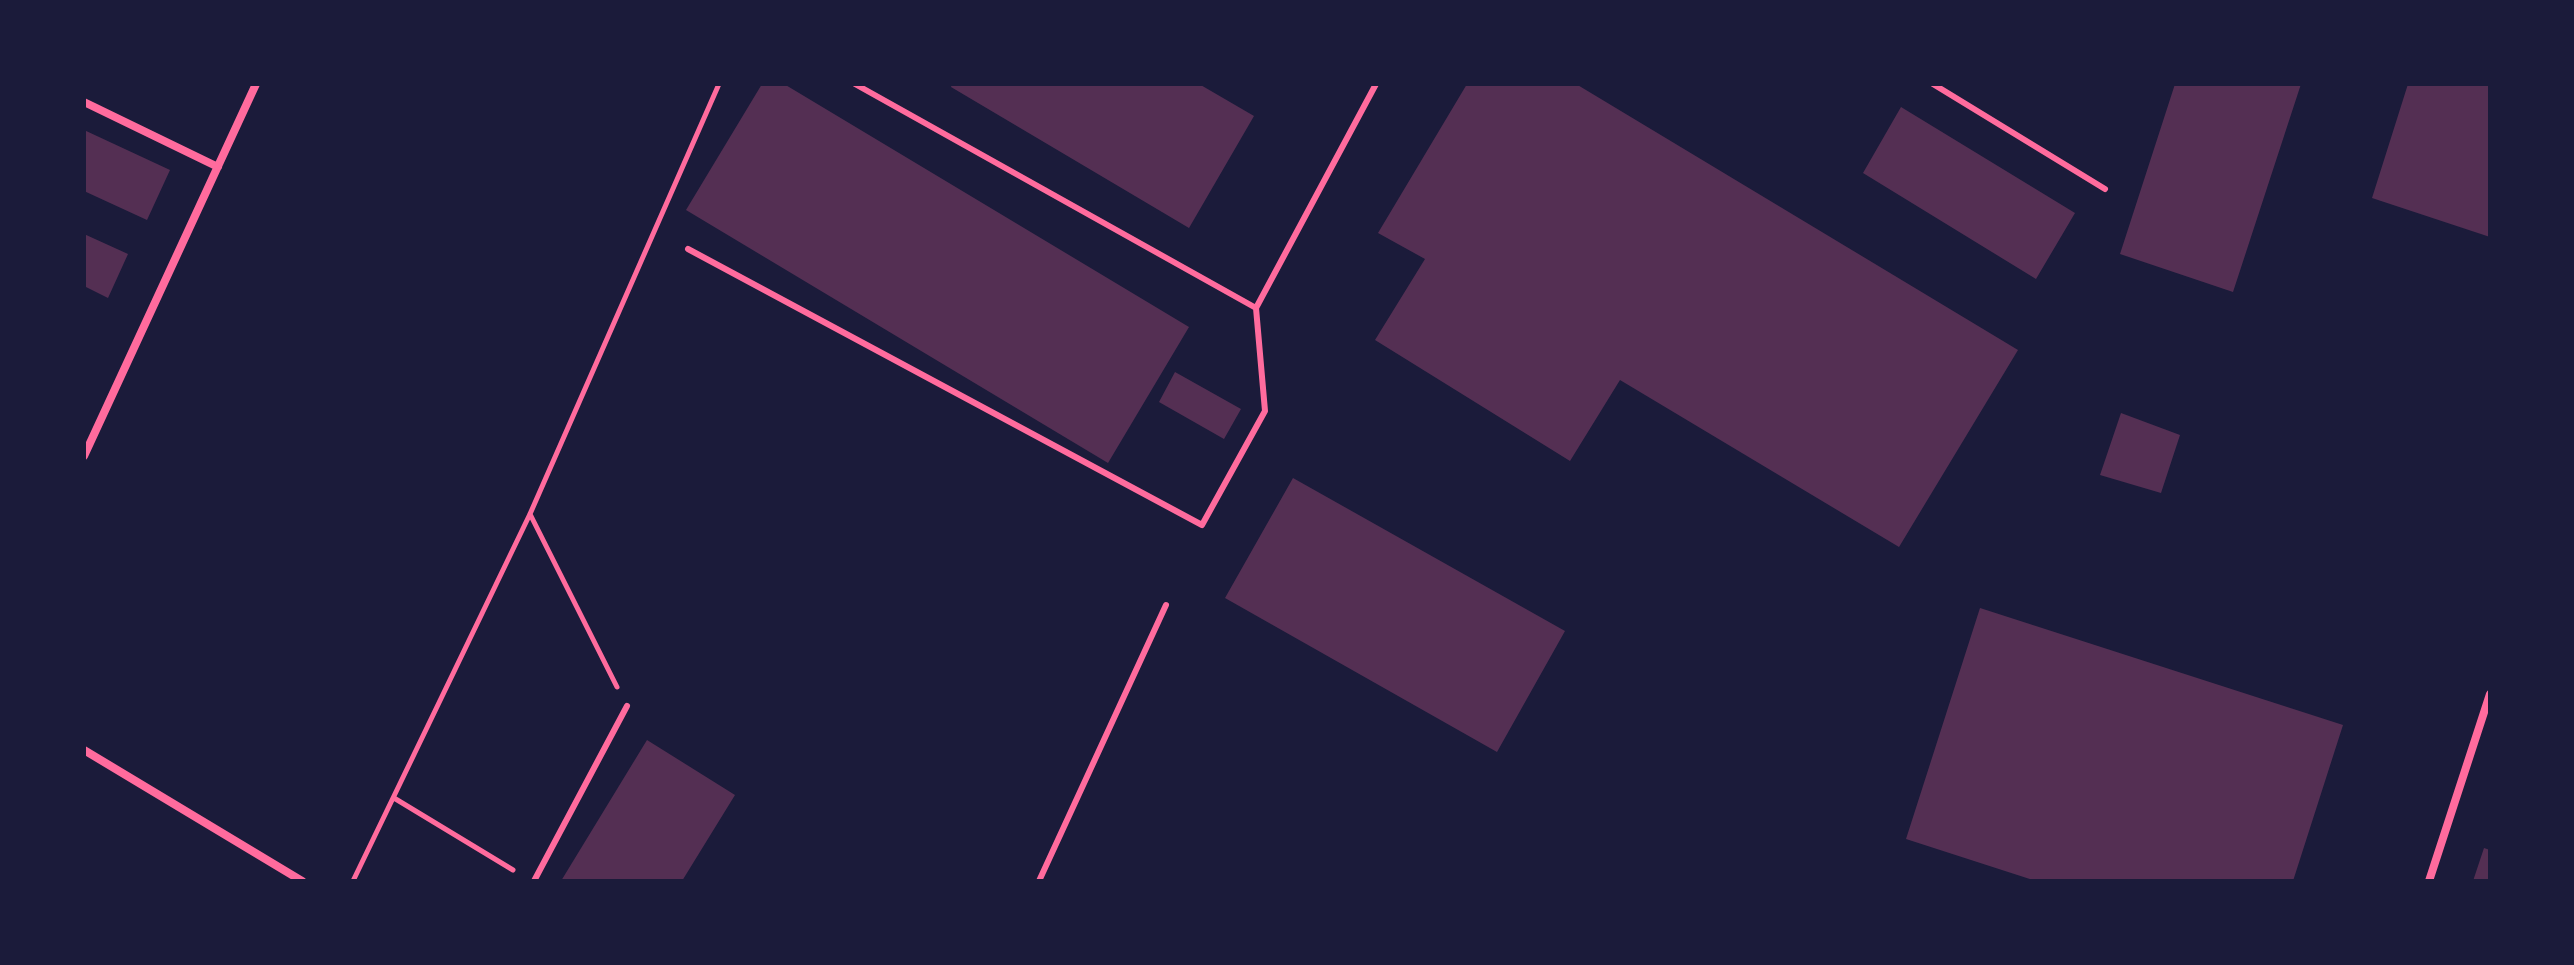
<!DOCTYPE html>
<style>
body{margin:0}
#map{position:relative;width:2574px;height:965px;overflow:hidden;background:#1b1b3a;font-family:Commissioner,sans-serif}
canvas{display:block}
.frame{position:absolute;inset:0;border:86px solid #1b1b3a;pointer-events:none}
</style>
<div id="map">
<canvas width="2574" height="965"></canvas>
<div class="frame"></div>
</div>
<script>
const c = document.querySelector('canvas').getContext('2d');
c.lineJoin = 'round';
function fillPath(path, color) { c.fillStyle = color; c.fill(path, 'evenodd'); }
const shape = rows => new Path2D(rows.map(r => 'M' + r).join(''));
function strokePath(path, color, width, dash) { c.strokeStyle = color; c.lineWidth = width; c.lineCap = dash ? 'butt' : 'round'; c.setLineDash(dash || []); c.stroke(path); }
const building = shape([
 [762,84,784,84,1189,327,1108,463,686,210],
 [952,84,1199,84,1254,116,1189,228,951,87],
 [1467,84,1576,84,2018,350,1899,547,1620,380,1570,461,1375,340,1425,259,1378,233],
 [2175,84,2301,84,2233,292,2120,254],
 [2408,84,2490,84,2490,237,2372,198],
 [1901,107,2075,213,2036,279,1863,173],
 [84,130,170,170,147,220,84,191],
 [84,234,128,254,108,298,84,286],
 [1175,372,1241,409,1224,439,1159,402],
 [2121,413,2180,435,2161,493,2100,475],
 [1293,478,1565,631,1497,752,1225,598],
 [1980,608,2343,725,2293,881,2036,881,1906,839],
 [647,740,735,795,682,881,561,881],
 [2484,848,2490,850,2490,881,2473,881]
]);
const path = shape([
 [530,514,617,687],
 [394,798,513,870],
 [353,881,530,514,719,84]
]);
const service = shape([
 [855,84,1256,308],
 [1933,84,2105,189],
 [688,249,1202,525,1265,411,1256,308,1376,84],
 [534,881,627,706],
 [1039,881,1166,605]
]);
const minor = shape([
 [84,102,218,167],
 [84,456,256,84],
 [84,750,302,881],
 [2429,881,2490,694]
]);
fillPath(building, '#542f53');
strokePath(path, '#ff6b9d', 5);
strokePath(service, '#ff6b9d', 6);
strokePath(minor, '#ff6b9d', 8);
</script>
